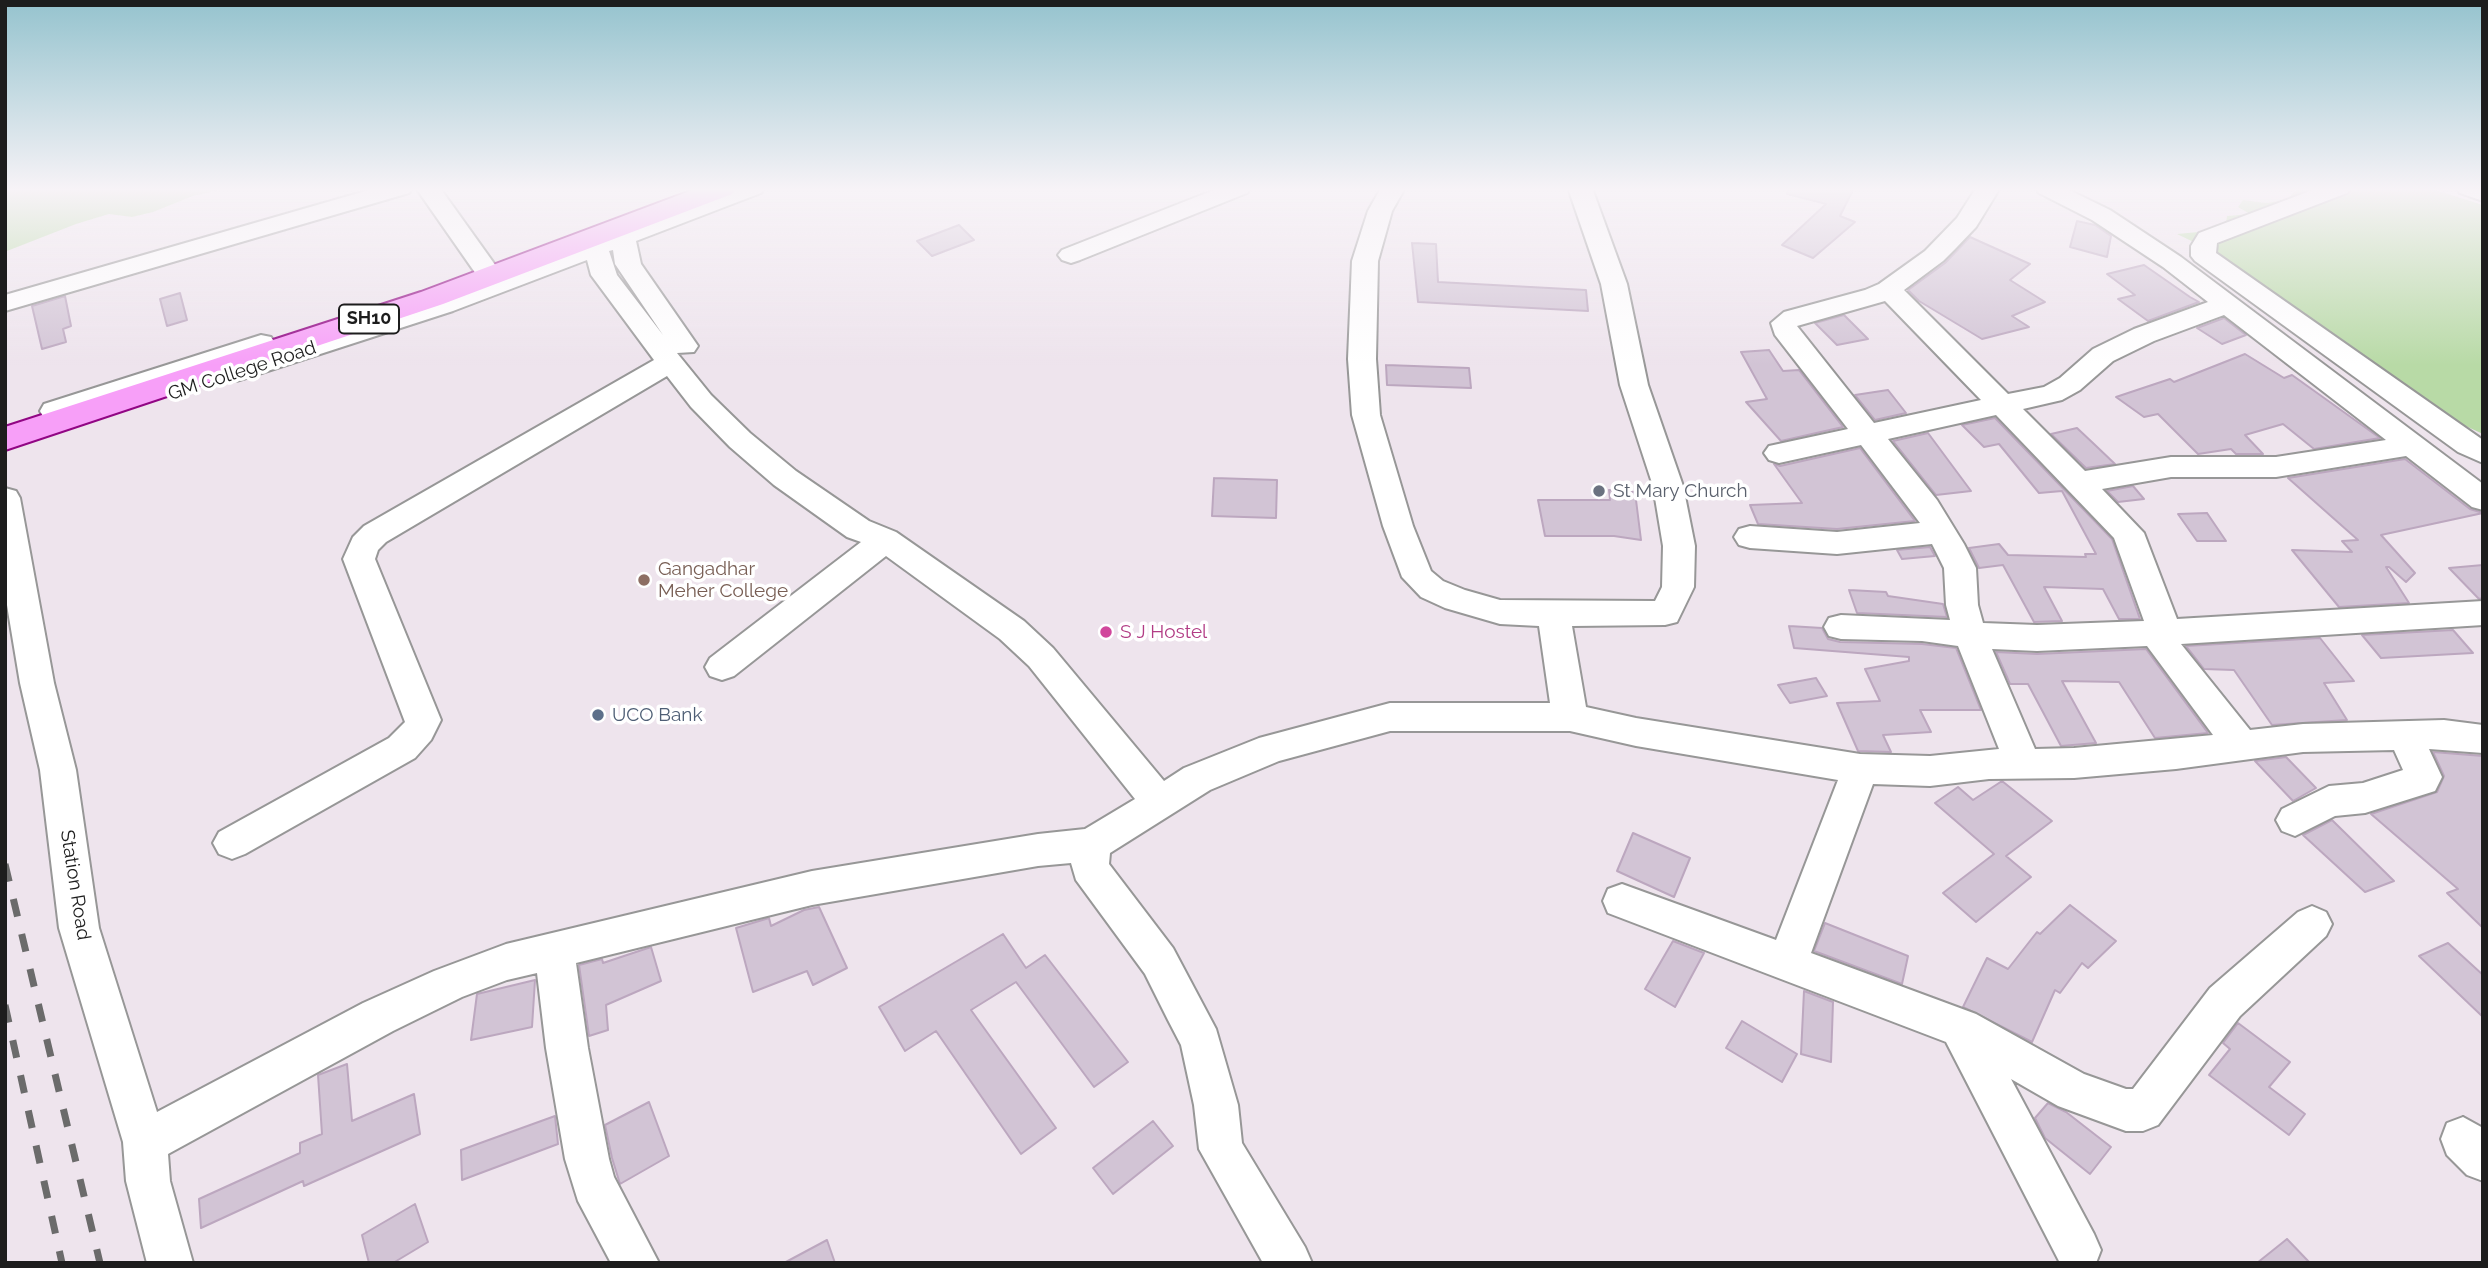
<!DOCTYPE html>
<style>
body{margin:0}
#map{position:relative;width:2488px;height:1268px;overflow:hidden;background:#eee4ed;font-family:Raleway,sans-serif}
canvas{display:block}
.frame{position:absolute;inset:0;border:7px solid #1d1d1d;pointer-events:none}
</style>
<div id="map">
<canvas width="2488" height="1268"></canvas>
<div class="frame"></div>
</div>
<script>
const c = document.querySelector('canvas').getContext('2d');
c.lineJoin = 'round';
function fillPath(path, color) { c.fillStyle = color; c.fill(path, 'evenodd'); }
const shape = rows => new Path2D(rows.map(r => 'M' + r).join(''));
function strokePath(path, color, width, dash) { c.strokeStyle = color; c.lineWidth = width; c.lineCap = dash ? 'butt' : 'round'; c.setLineDash(dash || []); c.stroke(path); }
function drawText(font, color, halo, rows, align = 'center') {
  c.font = font + ' Raleway,sans-serif'; c.lineWidth = 7; c.setLineDash([]); c.textBaseline = 'middle'; c.strokeStyle = halo; c.fillStyle = color; for (const [text, x, y, turn = 0] of rows) {
    c.save(); c.translate(x, y); c.rotate((+turn || 0) * Math.PI / 180); c.textAlign = isNaN(turn) ? turn : align; if (halo) c.strokeText(text, 0, 0); c.fillText(text, 0, 0); c.restore();
  }
}
const water = shape([
 [5,188,228,188,193,196,153,212,132,217,109,214,76,224,7,251],
 [2298,188,2429,188,2483,205,2483,434,2457,422,2437,417,2208,249,2177,234,2220,230,2226,223,2227,216,2250,214,2238,207,2243,200,2266,203,2287,200]
]);
const building = shape([
 [1788,188,1854,188,1840,216,1855,222,1813,258,1782,245,1826,204,1787,194,1788,188],
 [2077,221,2095,225,2111,236,2107,257,2070,247,2077,221],
 [959,225,974,240,932,256,917,241,959,225],
 [1970,237,2030,264,2010,280,2045,302,2012,316,2029,327,1982,339,1919,301,1908,290,1945,263,1970,237],
 [1412,243,1436,244,1438,282,1586,290,1588,311,1418,302,1412,243],
 [2144,265,2190,297,2199,302,2148,321,2118,299,2135,295,2107,274,2144,265],
 [180,293,187,320,167,326,160,299,180,293],
 [65,296,71,326,63,329,66,342,42,349,32,306,65,296],
 [1844,315,1868,339,1837,345,1815,323,1844,315],
 [2224,318,2246,335,2222,344,2197,328,2224,318],
 [1769,350,1783,371,1799,370,1843,427,1781,441,1746,402,1767,399,1741,352,1769,350],
 [2245,354,2284,378,2292,375,2380,438,2314,449,2283,424,2245,435,2263,454,2236,454,2231,449,2198,454,2158,414,2144,417,2116,397,2170,379,2174,382,2245,354],
 [1386,365,1469,368,1471,388,1387,385,1386,365],
 [1888,390,1906,413,1875,420,1855,395,1888,390],
 [1995,418,2112,539,2140,619,2119,619,2103,589,2044,587,2062,621,2034,622,2003,565,1979,568,1969,548,1999,544,2008,555,2086,557,2085,554,2096,554,2062,491,2039,493,1999,444,1984,447,1962,425,1995,418],
 [2077,428,2094,444,2115,464,2086,468,2051,434,2077,428],
 [1928,433,1971,491,1936,495,1893,441,1928,433],
 [1860,448,1915,521,1837,529,1758,524,1750,505,1802,503,1774,464,1780,466,1860,448],
 [2405,459,2470,509,2483,513,2381,535,2415,573,2406,582,2389,567,2386,567,2409,603,2339,607,2292,550,2352,552,2342,541,2358,540,2288,478,2405,459],
 [1214,478,1277,480,1276,518,1212,516,1214,478],
 [2133,486,2144,499,2118,502,2107,491,2133,486],
 [1609,490,1635,492,1641,540,1614,536,1545,536,1538,500,1610,500,1609,490],
 [2207,513,2226,541,2197,541,2178,514,2207,513],
 [1930,547,1935,556,1902,559,1897,550,1930,547],
 [2483,565,2483,598,2479,599,2449,568,2483,565],
 [1849,590,1886,592,1888,596,1943,604,1947,617,1857,613,1849,590],
 [1789,626,1822,628,1828,639,1840,642,1922,644,1956,648,1981,710,1920,710,1931,732,1883,735,1891,752,1858,751,1837,703,1880,701,1865,669,1909,661,1909,657,1794,648,1789,626],
 [2453,630,2473,653,2381,658,2362,635,2453,630],
 [2320,638,2354,681,2324,683,2347,720,2272,725,2234,670,2204,669,2186,646,2320,638],
 [2146,649,2208,733,2155,738,2119,682,2062,681,2096,743,2061,746,2028,684,2010,684,1996,652,2037,654,2146,649],
 [1816,678,1827,696,1790,703,1778,685,1816,678],
 [2433,752,2483,756,2483,928,2447,893,2458,889,2371,814,2437,792,2444,776,2433,752],
 [2286,757,2316,788,2293,801,2255,761,2286,757],
 [2002,781,2052,821,2006,856,2031,877,1976,922,1943,893,1994,854,1935,803,1958,787,1973,800,2002,781],
 [2332,820,2394,881,2365,892,2303,835,2332,820],
 [1633,833,1690,858,1674,897,1617,871,1633,833],
 [2070,905,2116,941,2088,968,2082,963,2060,993,2055,990,2032,1042,1963,1007,1987,958,2008,969,2037,932,2040,934,2070,905],
 [819,907,847,968,813,985,807,971,753,992,736,928,769,918,771,926,804,910,819,907],
 [1825,923,1908,956,1902,984,1814,951,1825,923],
 [1003,934,1026,968,1045,955,1128,1062,1094,1087,1016,982,971,1010,1056,1128,1021,1154,936,1031,905,1051,879,1007,1003,934],
 [1673,941,1704,953,1675,1007,1645,989,1673,941],
 [2448,943,2483,975,2483,1017,2419,956,2448,943],
 [651,947,661,981,606,1005,608,1030,589,1036,579,965,602,959,603,963,651,947],
 [535,980,532,1027,471,1040,477,994,535,980],
 [1804,991,1833,1002,1831,1062,1801,1054,1804,991],
 [1742,1021,1797,1054,1782,1082,1726,1048,1742,1021],
 [2238,1023,2290,1062,2269,1087,2305,1114,2289,1135,2209,1075,2230,1049,2223,1043,2238,1023],
 [347,1064,352,1121,414,1094,420,1134,304,1186,303,1181,201,1228,199,1199,300,1153,300,1143,322,1134,318,1075,347,1064],
 [649,1102,669,1156,620,1184,612,1158,605,1125,649,1102],
 [2048,1103,2066,1112,2111,1147,2090,1174,2045,1138,2035,1118,2048,1103],
 [555,1116,558,1144,462,1180,461,1150,555,1116],
 [1153,1121,1173,1146,1113,1194,1093,1168,1153,1121],
 [415,1204,428,1242,393,1263,369,1263,362,1235,415,1204],
 [2287,1239,2310,1263,2257,1263,2287,1239],
 [827,1240,835,1263,784,1263,827,1240]
]);
const minor = shape([
 [376,188,413,188,409,193,5,311,5,295,376,188],
 [416,188,440,188,498,269,494,274,485,277,476,274,416,188],
 [732,188,765,188,761,193,636,241,641,264,698,346,694,352,677,353,711,395,750,433,796,471,869,521,896,532,1024,621,1053,648,1164,781,1184,768,1259,738,1390,703,1550,703,1539,626,1500,624,1445,608,1421,597,1402,577,1383,526,1352,415,1348,359,1352,261,1368,211,1381,188,1405,188,1392,211,1378,261,1376,359,1380,415,1413,526,1431,571,1443,581,1465,590,1500,600,1655,601,1662,587,1663,546,1653,486,1620,385,1601,284,1568,188,1592,188,1627,284,1648,385,1683,486,1695,546,1694,587,1677,622,1665,625,1572,626,1586,707,1636,718,1860,754,1930,756,1999,749,1958,646,1922,641,1841,639,1829,636,1824,627,1829,618,1841,615,1950,620,1946,605,1944,568,1932,544,1837,554,1750,548,1739,545,1734,537,1739,529,1750,526,1837,532,1920,523,1861,445,1779,463,1769,460,1764,453,1769,446,1848,429,1775,335,1771,323,1784,312,1865,290,1879,284,1925,251,1957,218,1976,188,2000,188,1976,227,1956,248,1943,261,1904,290,2008,394,2044,387,2060,378,2093,349,2134,329,2208,302,2163,267,2092,220,2039,193,2035,188,2065,188,2110,210,2181,257,2483,484,2483,510,2472,507,2406,456,2276,477,2171,477,2102,489,2144,533,2177,619,2483,601,2483,625,2181,644,2250,730,2303,724,2444,720,2483,725,2483,753,2429,749,2442,777,2435,791,2365,813,2335,816,2295,836,2282,831,2276,820,2282,809,2329,786,2363,783,2403,770,2394,750,2303,752,2176,769,2074,778,1989,779,1930,786,1873,784,1811,953,1976,1014,2084,1074,2126,1089,2133,1089,2210,988,2298,912,2312,906,2326,912,2332,924,2326,936,2240,1016,2158,1125,2143,1131,2126,1131,2058,1106,2011,1079,2094,1234,2101,1250,2096,1263,2060,1263,1946,1042,1608,913,1603,901,1608,889,1622,884,1776,940,1838,780,1636,746,1570,731,1390,731,1279,761,1210,790,1110,853,1109,864,1173,948,1216,1029,1238,1105,1242,1143,1305,1247,1312,1263,1263,1263,1199,1149,1194,1105,1181,1045,1168,1020,1145,974,1076,880,1071,863,1038,866,812,905,576,963,588,1048,609,1159,614,1177,659,1263,611,1263,578,1201,565,1159,546,1048,537,973,507,980,462,997,393,1031,168,1154,170,1181,193,1263,147,1263,126,1181,123,1142,59,928,40,770,20,683,5,593,5,488,16,491,20,498,54,683,76,770,99,928,157,1112,363,1003,434,971,506,944,812,871,1038,834,1085,829,1135,799,1029,666,1000,639,886,556,734,676,722,680,710,676,705,667,710,658,861,542,847,537,774,485,730,447,691,407,667,376,386,542,378,550,375,559,441,720,431,740,415,758,245,854,232,859,219,854,213,843,219,832,389,738,405,722,343,559,353,537,364,526,654,360,591,275,587,260,453,311,246,378,236,381,226,378,222,372,226,366,435,299,732,188],
 [613,250,615,264,663,335,617,275,609,251,613,250],
 [1885,301,1981,400,1874,423,1797,326,1885,301],
 [2224,315,2386,440,2276,457,2171,457,2085,471,2023,409,2062,400,2080,390,2113,361,2154,341,2224,315],
 [1996,415,2114,538,2144,621,2037,625,1983,623,1978,605,1976,568,1964,544,1937,500,1888,439,1996,415],
 [2147,646,2213,735,2074,748,2035,749,1992,649,2037,651,2147,646],
 [1219,188,1251,188,1247,193,1080,260,1071,263,1062,260,1058,255,1062,250,1219,188],
 [2318,188,2351,188,2347,193,2217,243,2216,253,2483,440,2483,463,2458,452,2195,261,2191,256,2191,246,2199,233,2318,188],
 [2456,188,2483,188,2483,201,2460,193,2456,188],
 [261,335,271,337,275,343,271,349,64,418,54,420,44,418,40,411,44,404,261,335],
 [2463,1117,2483,1128,2483,1181,2467,1175,2447,1155,2441,1139,2447,1123,2463,1117]
]);
const major = shape([
 [698,188,736,188,732,194,443,304,5,450,5,427,421,292,698,188]
]);
const rail = shape([
 [5,864,100,1263],
 [5,1005,62,1263]
]);
const markers = [
 [1599,491,7,"#6b7280"],
 [644,580,7,"#8d6e63"],
 [1106,632,7,"#d1479c"],
 [598,715,7,"#5c6f8a"]
];
const shields = [
 [369,319,60]
];
const shieldNames = [
 ["SH10",369,319]
];
const streetNames = [
 ["GM College Road",242,371,-18],
 ["Station Road",75,885,81]
];
const worshipNames = [
 ["St Mary Church",1613,491]
];
const educationNames = [
 ["Gangadhar",658,569],
 ["Meher College",658,591]
];
const hotelNames = [
 ["S J Hostel",1120,632]
];
const serviceNames = [
 ["UCO Bank",612,715]
];
fillPath(water, '#b8daa6');
fillPath(building, '#d2c4d5');
strokePath(building, '#bca7bf', 2);
strokePath(minor, '#979797', 4);
strokePath(major, '#910684', 4);
fillPath(minor, '#fff');
fillPath(major, '#f79ff8');
strokePath(rail, '#6b6b6b', 7, [18, 18]);
const sky = c.createLinearGradient(0, 0, 0, 365);
sky.addColorStop(0, '#95c3ce');
sky.addColorStop(0.52, '#f7f3f7');
sky.addColorStop(1, '#f7f3f700');
c.fillStyle = sky;
c.fillRect(0, 0, 2488, 365);
for (const [x, y, r, color] of markers) { const dot = new Path2D(); dot.arc(x, y, r, 0, 2 * Math.PI); c.fillStyle = color; c.fill(dot); strokePath(dot, '#fff', 2.5); }
for (const [x, y, w] of shields) { const box = new Path2D(); box.roundRect(x - w / 2, y - 14.5, w, 29, 5); c.fillStyle = '#fff'; c.fill(box); strokePath(box, '#1d1d1d', 2); }
drawText('bold 18px', '#1d1d1d', null, shieldNames);
drawText('19px', '#1d1d1d', '#fff', streetNames);
drawText('19px', '#5b616d', '#fff', worshipNames, 'left');
drawText('19px', '#785e54', '#fff', educationNames, 'left');
drawText('19px', '#b23c85', '#fff', hotelNames, 'left');
drawText('19px', '#4e5e75', '#fff', serviceNames, 'left');
</script>
